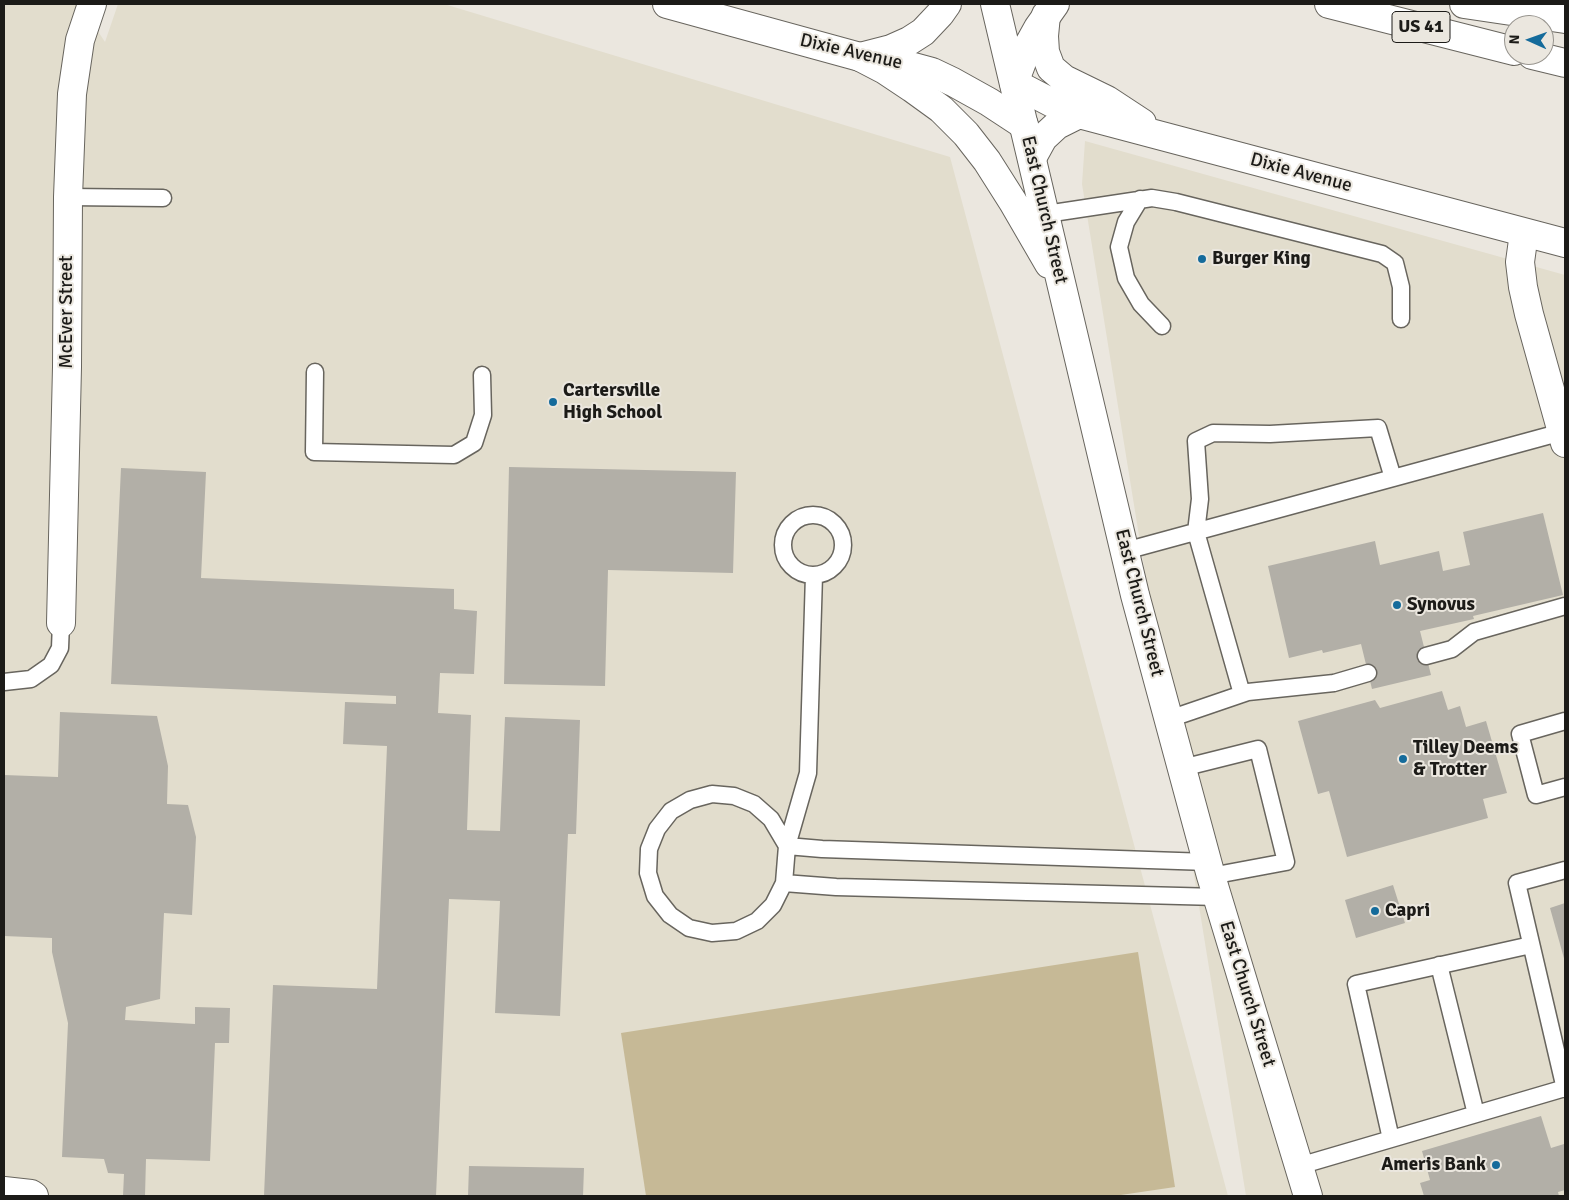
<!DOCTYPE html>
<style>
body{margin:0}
#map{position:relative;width:1569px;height:1200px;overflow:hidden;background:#ebe7df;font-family:Signika,sans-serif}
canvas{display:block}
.frame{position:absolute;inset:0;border:5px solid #1c1b18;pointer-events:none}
.north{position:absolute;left:1504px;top:15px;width:50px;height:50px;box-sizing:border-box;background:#ebe7df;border:1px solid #98958f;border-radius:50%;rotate:272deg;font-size:14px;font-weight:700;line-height:20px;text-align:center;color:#1c1b18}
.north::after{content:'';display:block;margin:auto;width:18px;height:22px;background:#156b9b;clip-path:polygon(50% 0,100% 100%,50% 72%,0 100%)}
</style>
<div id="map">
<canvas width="1569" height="1200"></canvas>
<div class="frame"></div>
<div class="north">N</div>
</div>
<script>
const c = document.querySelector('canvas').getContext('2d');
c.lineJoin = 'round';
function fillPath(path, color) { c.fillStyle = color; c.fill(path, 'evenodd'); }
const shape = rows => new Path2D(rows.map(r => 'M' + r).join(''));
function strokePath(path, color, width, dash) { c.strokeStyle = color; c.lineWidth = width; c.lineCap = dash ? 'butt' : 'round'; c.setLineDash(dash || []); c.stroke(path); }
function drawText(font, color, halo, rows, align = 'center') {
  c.font = font + ' Signika,sans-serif'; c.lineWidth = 4; c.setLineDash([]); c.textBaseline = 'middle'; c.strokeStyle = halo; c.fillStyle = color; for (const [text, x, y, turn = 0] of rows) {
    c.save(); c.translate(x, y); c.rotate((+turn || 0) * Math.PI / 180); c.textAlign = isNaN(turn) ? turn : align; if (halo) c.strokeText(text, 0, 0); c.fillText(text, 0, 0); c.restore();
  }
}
const built = shape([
 [4,4,80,4,105,42,118,4,444,4,950,157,1228,1196,4,1196],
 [1085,141,1565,275,1565,1196,1246,1196,1082,184]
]);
const green = shape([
 [1138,952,1175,1187,1114,1196,646,1196,621,1033]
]);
const building = shape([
 [509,467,736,472,733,573,608,570,605,686,504,684],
 [121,468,206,472,201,578,454,589,454,609,477,611,474,674,440,673,438,713,471,715,467,830,500,831,505,717,580,720,576,834,568,834,560,1016,495,1013,500,901,449,899,436,1196,264,1196,273,985,377,989,387,746,343,744,345,702,396,704,396,696,111,684],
 [1543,513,1563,595,1473,616,1474,619,1420,631,1431,675,1372,689,1361,644,1323,653,1322,650,1289,658,1268,566,1375,541,1380,565,1439,551,1443,571,1470,565,1463,532],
 [1442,691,1448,710,1460,706,1466,727,1486,721,1507,793,1483,799,1488,818,1347,857,1329,791,1318,794,1298,721,1375,700,1380,708],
 [60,712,157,716,168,766,167,804,188,805,196,837,192,915,164,913,160,999,126,1007,125,1020,195,1024,195,1007,230,1008,229,1043,215,1043,210,1161,146,1159,145,1196,123,1196,124,1174,108,1173,104,1159,62,1157,68,1023,52,952,52,938,4,936,4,775,58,777],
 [1393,885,1405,923,1356,938,1345,900],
 [1565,903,1565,962,1550,908],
 [1541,1116,1551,1148,1564,1144,1565,1149,1565,1190,1558,1192,1559,1196,1424,1196,1420,1183,1430,1180,1422,1151],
 [469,1166,584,1168,583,1196,468,1196]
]);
const service = shape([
 [68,197,163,198],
 [1140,199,1126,222,1119,247,1126,278,1141,304,1162,326],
 [1046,214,1152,198,1176,202,1382,254,1395,263,1401,287,1401,319],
 [315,372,314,452,454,455,474,443,483,415,482,375],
 '783 545a30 30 0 1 1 60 0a30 30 0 1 1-60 0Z',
 [1125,551,1562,432],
 [814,575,808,773,787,846,822,849,1208,862],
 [1426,656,1452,649,1474,632,1565,606],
 [4,682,31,679,51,665,60,648,61,623],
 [1242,694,1196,532,1200,499,1196,441,1213,433,1270,434,1378,428,1393,478],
 [1169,719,1248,692,1334,683,1368,673],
 [1565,721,1520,734,1536,795,1565,787],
 [1182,768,1258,749,1286,862,1211,876],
 [712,794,734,796,754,804,771,819,787,846,784,883,773,905,757,921,736,931,712,933,689,928,670,915,655,896,648,873,649,849,657,829,671,811,690,800,712,794],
 [1565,870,1517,883,1565,1089],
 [784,883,836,887,1218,897],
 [1439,965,1476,1114],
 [1391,1139,1356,984,1531,945],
 [1299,1166,1565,1088]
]);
const minor = shape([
 [61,623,67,367,68,197,72,94,80,40,92,4],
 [4,1191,31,1194,34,1196]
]);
const tertiary = shape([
 [667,4,860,57,910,66,932,72,953,82,989,102,1024,125],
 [1046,15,1044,36,1045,52,1051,68,1064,79,1107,100,1142,123],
 [1014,83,1060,107,1079,114,1565,243],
 [1032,158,1043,138,1057,125,1079,114],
 [1524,233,1520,262,1523,287,1529,314,1565,443]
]);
const secondary = shape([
 [995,4,1135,595,1211,876,1308,1196],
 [860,57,885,70,912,88,941,109,966,134,987,161,1013,202,1049,264],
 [860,57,891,49,909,41,923,32,940,14,947,4],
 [1014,83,1028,46,1038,28,1055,4]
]);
const primary = shape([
 [1329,4,1514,51],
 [1464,4,1565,19],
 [1532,55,1565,63]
]);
const markers = [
 [1202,259,5,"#156b9b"],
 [553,402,5,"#156b9b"],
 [1397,605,5,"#156b9b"],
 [1403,759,5,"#156b9b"],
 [1375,911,5,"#156b9b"],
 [1496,1165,5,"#156b9b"]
];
const shields = [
 [1421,27,58]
];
const shieldNames = [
 ["US 41",1421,27]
];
const streetNames = [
 ["Dixie Avenue",851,52,13],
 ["Dixie Avenue",1301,173,15],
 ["East Church Street",1044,210,77],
 ["McEver Street",67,312,-90],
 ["East Church Street",1139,603,76],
 ["East Church Street",1247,994,73]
];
const poiNames = [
 ["Burger King",1212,259],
 ["Cartersville",563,391],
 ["High School",563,413],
 ["Synovus",1407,605],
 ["Tilley Deems",1413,748],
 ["& Trotter",1413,770],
 ["Capri",1385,911],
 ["Ameris Bank",1486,1165,"right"]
];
fillPath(built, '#e2ddcd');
fillPath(green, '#c6b996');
fillPath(building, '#b2afa7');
strokePath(service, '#68655e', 19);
strokePath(minor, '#68655e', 30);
strokePath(tertiary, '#68655e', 30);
strokePath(secondary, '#68655e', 30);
strokePath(primary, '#68655e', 30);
strokePath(service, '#fff', 16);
strokePath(minor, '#fff', 28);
strokePath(tertiary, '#fff', 28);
strokePath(secondary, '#fff', 28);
strokePath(primary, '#fff', 28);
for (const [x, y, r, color] of markers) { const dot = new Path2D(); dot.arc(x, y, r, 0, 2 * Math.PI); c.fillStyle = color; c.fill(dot); strokePath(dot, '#ebe7df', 2); }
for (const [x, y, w] of shields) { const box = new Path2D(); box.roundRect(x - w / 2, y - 15.5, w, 31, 4); c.fillStyle = '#ebe7df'; c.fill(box); strokePath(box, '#1c1b18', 1); }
drawText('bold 18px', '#1c1b18', null, shieldNames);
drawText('19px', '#1c1b18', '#ebe7df', streetNames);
drawText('bold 19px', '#1c1b18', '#ebe7df', poiNames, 'left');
</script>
